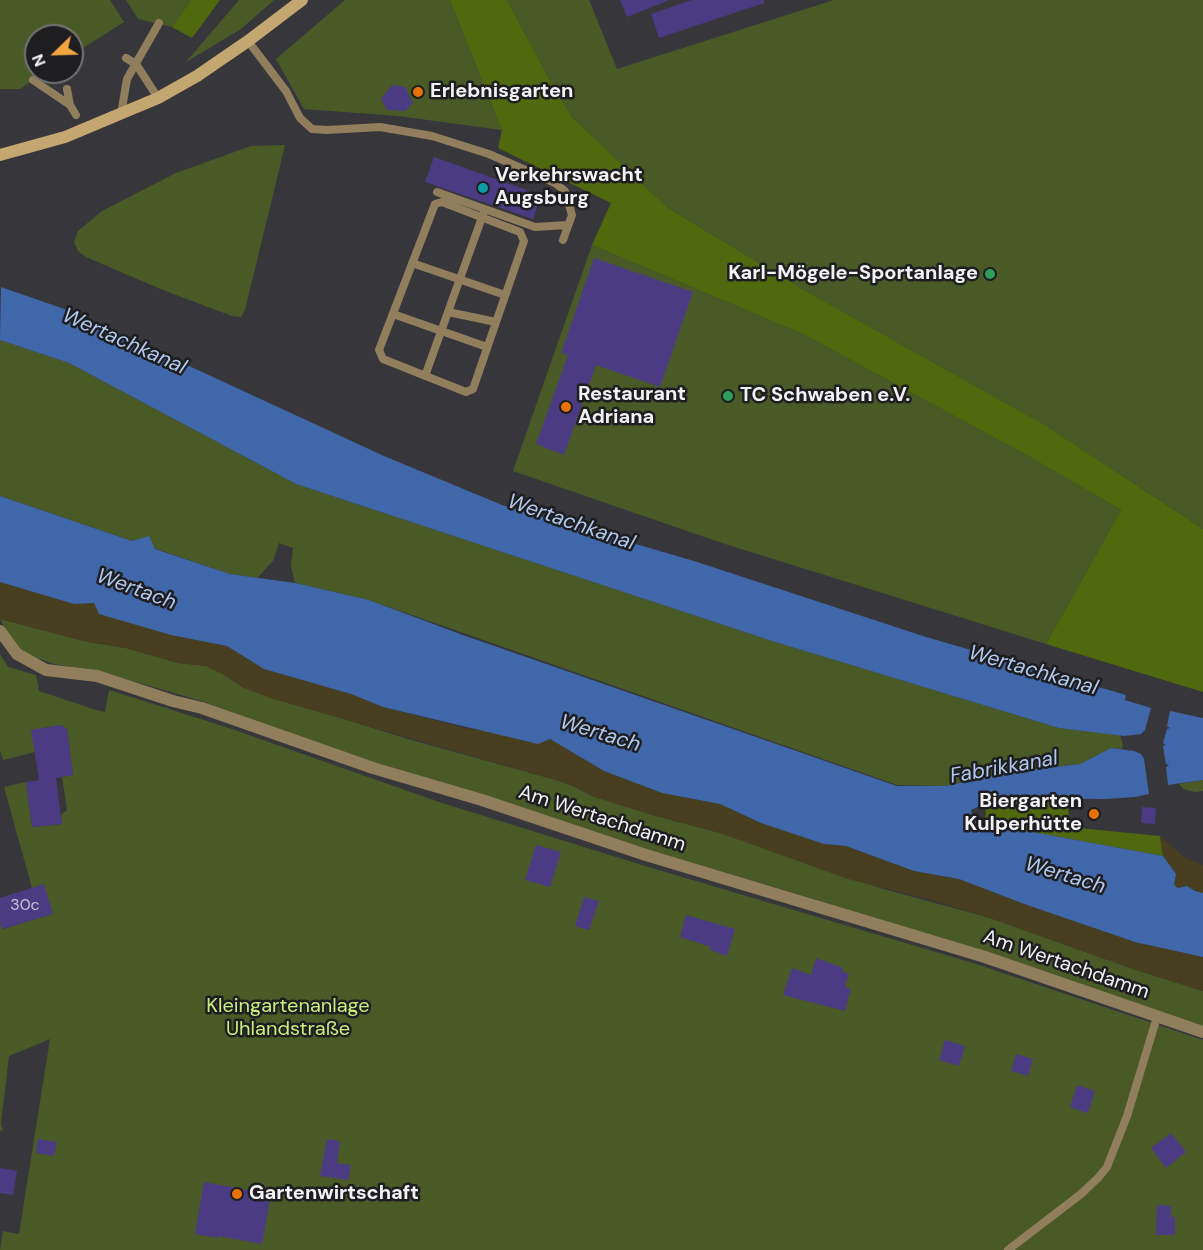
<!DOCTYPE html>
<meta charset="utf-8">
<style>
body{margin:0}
#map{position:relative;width:1203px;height:1250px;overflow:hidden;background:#37373b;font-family:"DM Sans",sans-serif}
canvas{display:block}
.north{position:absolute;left:24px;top:24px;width:60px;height:60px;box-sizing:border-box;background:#1e1e21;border:2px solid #737376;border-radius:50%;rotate:247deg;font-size:16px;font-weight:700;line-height:24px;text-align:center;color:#f2f2f5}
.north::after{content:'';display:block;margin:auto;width:21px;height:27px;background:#f2a541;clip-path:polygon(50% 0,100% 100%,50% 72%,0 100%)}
</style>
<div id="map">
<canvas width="1203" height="1250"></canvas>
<div class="north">N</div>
</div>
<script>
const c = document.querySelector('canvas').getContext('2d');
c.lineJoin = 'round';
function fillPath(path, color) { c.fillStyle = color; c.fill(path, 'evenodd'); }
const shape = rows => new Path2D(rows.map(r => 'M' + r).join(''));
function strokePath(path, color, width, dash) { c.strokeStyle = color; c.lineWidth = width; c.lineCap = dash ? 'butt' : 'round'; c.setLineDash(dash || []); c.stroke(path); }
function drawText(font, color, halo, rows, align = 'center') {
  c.font = font + ' "DM Sans",sans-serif'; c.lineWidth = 5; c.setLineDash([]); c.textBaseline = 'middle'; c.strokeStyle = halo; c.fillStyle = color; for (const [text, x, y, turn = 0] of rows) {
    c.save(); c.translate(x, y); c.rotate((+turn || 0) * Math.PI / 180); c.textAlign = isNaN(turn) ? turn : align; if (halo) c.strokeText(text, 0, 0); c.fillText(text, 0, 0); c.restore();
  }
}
const green = shape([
 [0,0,110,0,124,22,72,55,72,36,36,36,36,72,45,72,20,89,0,89],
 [126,0,191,0,172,27,138,19],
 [239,0,274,0,241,29,186,62],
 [345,0,450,0,502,130,398,116,304,109,276,59],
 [507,0,589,0,617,69,834,0,1203,0,1203,529,1045,425,804,290,668,208,572,117,554,88],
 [285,145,245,310,241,317,232,316,163,290,86,257,78,251,74,242,78,231,102,211,176,173,251,146],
 [592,245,803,334,1030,457,1121,510,1046,644,722,543,513,471],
 [0,340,69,363,296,484,772,641,1059,728,1120,735,1123,745,1122,749,1111,748,1080,764,1010,772,946,786,897,785,369,600,295,583,291,566,293,548,279,543,273,561,257,578,230,574,0,496],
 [0,619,88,642,126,648,178,663,206,666,221,673,244,688,408,739,556,780,573,786,592,796,656,816,720,833,880,888,990,918,1133,969,1203,991,1203,1027,987,953,791,892,649,850,484,795,374,762,304,739,205,702,98,671,54,664,26,654,14,645],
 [0,654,8,667,36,675,39,691,99,711,105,712,109,690,229,728,439,802,645,866,973,963,1203,1040,1203,1250,0,1250,3,1231,19,1234,50,1039,9,1056,1,1123,3,1130,0,1131,0,922,3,929,52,914,32,888,4,787,26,782,32,827,62,824,61,815,67,810,62,777,73,775,67,729,61,725,32,730,35,752,3,760,0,750],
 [1203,780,1203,791,1195,792,1183,789,1179,784]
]);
const forest = shape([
 [191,0,220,0,192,38,172,27],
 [450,0,507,0,554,88,572,117,668,208,804,290,1045,425,1203,529,1203,692,1046,644,1121,510,1030,457,803,334,592,245,611,203,498,148,502,130],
 [1068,797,1069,827,1160,836,1163,856,983,823,986,814,984,804,1014,798]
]);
const sand = shape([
 [0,582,74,604,94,603,171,635,227,646,264,669,351,694,383,707,464,728,550,739,604,771,662,793,720,804,761,823,824,844,846,846,914,871,959,879,1027,905,1135,942,1203,957,1203,991,1133,969,990,918,928,899,848,879,720,833,656,816,592,796,573,786,556,780,270,698,244,688,221,673,206,666,178,663,126,648,88,642,0,619],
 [1160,836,1185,858,1203,865,1203,893,1195,891,1187,886,1178,888,1174,885,1176,874,1163,856]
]);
const water = shape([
 [1,287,70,311,384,456,502,505,694,561,926,637,1126,695,1125,700,1151,708,1145,730,1141,734,1124,736,1059,728,772,641,296,484,69,363,0,340],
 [0,496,132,541,149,536,155,549,230,574,295,583,369,600,460,634,897,786,946,786,1010,772,1080,764,1111,748,1134,751,1141,754,1144,759,1149,794,1135,797,1106,799,1014,798,984,804,971,810,973,819,984,823,1163,856,1176,874,1174,885,1178,888,1187,886,1195,891,1203,893,1203,957,1135,942,1027,905,959,879,914,871,846,846,824,844,761,823,720,804,662,793,604,771,550,739,538,744,383,707,351,694,264,669,227,646,171,635,99,614,94,603,74,604,0,582],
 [1170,711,1203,718,1203,780,1168,785,1166,767,1169,765,1166,764,1163,746,1166,745,1163,743,1167,729,1170,728,1167,726]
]);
const building = shape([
 [620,0,667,0,667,1,627,17],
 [692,0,764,0,764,3,659,38,651,14],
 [392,85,405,87,413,103,405,111,387,110,381,99],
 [434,157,541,195,533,219,425,182],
 [594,258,693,292,660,387,596,365,564,455,536,444,568,355,561,353],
 [61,725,67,729,73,775,56,778,62,824,32,827,26,782,39,780,31,730],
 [1142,807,1156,808,1155,824,1141,823],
 [536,845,561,852,550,887,525,880],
 [44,884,53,914,2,929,0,922,0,898],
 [584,897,599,901,589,930,575,926],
 [686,915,735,929,727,956,710,950,711,947,680,937],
 [816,958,843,968,842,971,849,974,845,987,851,989,845,1011,783,995,792,968,811,975],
 [945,1040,965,1046,959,1066,939,1060],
 [1016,1054,1033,1059,1028,1076,1011,1071],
 [1077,1085,1095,1091,1088,1113,1070,1107],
 [1171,1133,1186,1152,1166,1168,1151,1148],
 [38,1139,57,1142,54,1156,36,1153],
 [327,1139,340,1141,337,1163,351,1165,348,1180,320,1176],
 [0,1168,17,1171,13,1195,0,1193],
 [204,1182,271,1194,262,1244,218,1236,218,1238,195,1234],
 [1157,1205,1171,1206,1171,1217,1175,1217,1175,1235,1156,1235]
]);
const lane = shape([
 [248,41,286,91,300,118,312,129,327,130,380,127,432,136,489,154,555,183,565,191,572,215,563,240],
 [126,58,136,64,158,98],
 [33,80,70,105,76,115],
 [67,89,70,105],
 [121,114,127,79,159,23],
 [437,192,535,227,568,225],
 [442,202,520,232,524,241,473,389,466,392,383,359,379,350,435,204,442,202],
 [412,263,505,295],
 [448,312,496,322],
 [393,314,487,347],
 [425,376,485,209],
 [1008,1250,1081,1194,1098,1178,1107,1167,1127,1116,1157,1017]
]);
const street = shape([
 [0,631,17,654,46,670,97,676,173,701,202,708,373,768,482,800,646,855,985,957,1203,1032]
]);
const secondary = shape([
 [0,155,65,137,158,98,197,76,248,41,302,0]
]);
const markers = [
 [418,92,6,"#e8710a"],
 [483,188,6,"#0f9aa8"],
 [990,274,6,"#2e9e5b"],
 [728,396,6,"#2e9e5b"],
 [566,407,6,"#e8710a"],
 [1094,814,6,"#e8710a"],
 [237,1194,6,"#e8710a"]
];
const numberNames = [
 ["30c",25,906]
];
const poiNames = [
 ["Erlebnisgarten",430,92],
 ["Verkehrswacht",495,176],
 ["Augsburg",495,199],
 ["Karl-Mögele-Sportanlage",978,274,"right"],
 ["Restaurant",578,395],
 ["Adriana",578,418],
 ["TC Schwaben e.V.",740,396],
 ["Biergarten",1082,802,"right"],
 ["Kulperhütte",1082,825,"right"],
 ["Gartenwirtschaft",249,1194]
];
const streetNames = [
 ["Am Wertachdamm",602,819,18],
 ["Am Wertachdamm",1066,965,19]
];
const parkNames = [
 ["Kleingartenanlage",288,1007],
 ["Uhlandstraße",288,1030]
];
const waterNames = [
 ["Wertachkanal",124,342,24],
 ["Wertachkanal",571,523,19],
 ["Wertach",136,590,20],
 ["Wertachkanal",1033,671,16],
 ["Wertach",600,734,17],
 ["Fabrikkanal",1004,768,-10],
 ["Wertach",1065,876,17]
];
fillPath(green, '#495a27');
fillPath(forest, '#50690e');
fillPath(sand, '#473f1f');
fillPath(water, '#3f67a9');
fillPath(building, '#4b3b82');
strokePath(lane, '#907e5d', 8);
strokePath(street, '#907e5d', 12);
strokePath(secondary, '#c3a670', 12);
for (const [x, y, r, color] of markers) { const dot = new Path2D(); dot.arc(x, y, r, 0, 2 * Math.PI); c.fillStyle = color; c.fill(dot); strokePath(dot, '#1e1e21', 2); }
drawText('16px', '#c8c4d8', null, numberNames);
drawText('bold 20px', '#f2f2f5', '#1e1e21', poiNames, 'left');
drawText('20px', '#f2f2f5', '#1e1e21', streetNames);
drawText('20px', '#c8ee7e', '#1e1e21', parkNames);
drawText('italic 21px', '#b2c9ee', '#1e1e21', waterNames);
</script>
